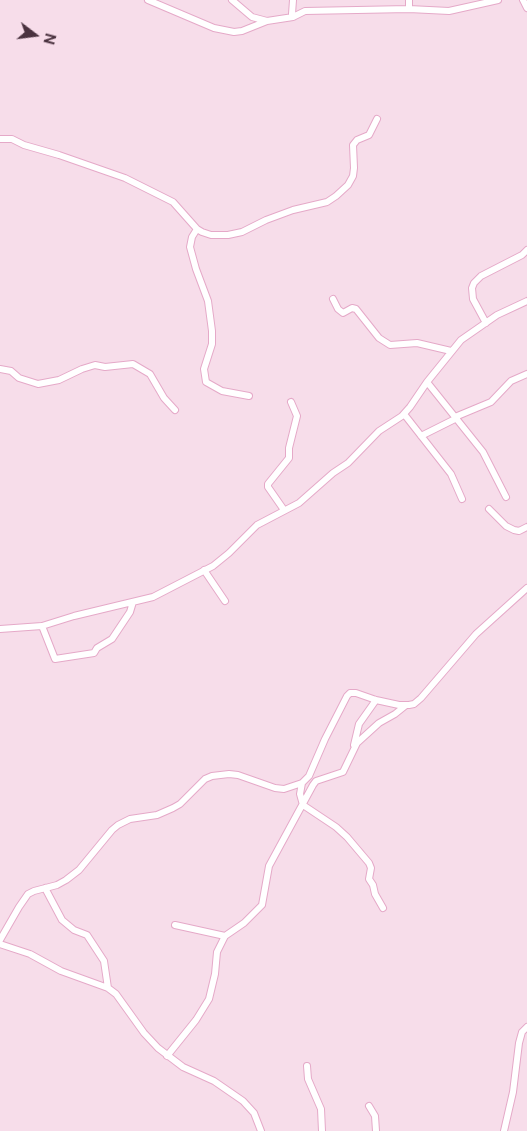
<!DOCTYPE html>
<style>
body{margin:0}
#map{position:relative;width:527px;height:1131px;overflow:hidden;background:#f7ddea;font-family:"Public Sans",sans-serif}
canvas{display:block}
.north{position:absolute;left:10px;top:10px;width:50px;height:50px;-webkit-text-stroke:4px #f7ddea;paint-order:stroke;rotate:105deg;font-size:14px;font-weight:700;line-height:20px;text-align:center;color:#4a323f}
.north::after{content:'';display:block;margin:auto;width:18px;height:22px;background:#4a323f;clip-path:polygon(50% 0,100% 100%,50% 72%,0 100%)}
</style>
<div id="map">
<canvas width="527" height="1131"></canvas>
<div class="north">N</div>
</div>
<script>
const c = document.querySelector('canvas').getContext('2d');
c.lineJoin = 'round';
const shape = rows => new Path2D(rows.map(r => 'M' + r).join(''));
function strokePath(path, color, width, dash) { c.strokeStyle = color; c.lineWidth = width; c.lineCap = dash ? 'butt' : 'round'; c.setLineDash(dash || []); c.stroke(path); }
const minor = shape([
 [148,0,214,28,234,32,242,31,267,21,293,17,305,11,409,9,449,11,498,0],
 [232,0,252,17,267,21],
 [293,0,292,14,293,17],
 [523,0,527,8],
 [409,9,409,0],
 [0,139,12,139,24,145,59,155,125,178,173,202,197,229,202,232,211,235,228,235,242,232,266,220,293,210,327,202,336,196,348,185,353,176,354,168,353,145,357,140,369,135,377,119],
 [197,229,192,237,190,247,196,269,208,301,212,331,212,344,204,369,206,382,222,391,249,396],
 [333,299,338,309,343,313,352,308,356,309,379,338,390,345,417,343,451,351],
 [486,323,473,299,472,288,474,283,481,276,522,255,527,250],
 [0,369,11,371,19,378,38,384,59,380,82,369,95,365,105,367,133,364,150,374,164,398,175,410],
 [427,382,483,452,506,497],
 [404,414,451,474,462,499],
 [455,417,491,402,511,381,527,374],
 [421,436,457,418],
 [489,509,506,526,514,530,519,531,527,527],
 [284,510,268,487,268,484,289,458,289,448,297,416,291,402],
 [204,570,225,601],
 [42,626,55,659,94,653,97,648,112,639,130,612,133,602],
 [0,629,42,626,74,616,153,597,213,566,229,553,257,525,299,503,333,473,348,463,379,431,402,416,410,407,427,382,461,340,497,315,527,301],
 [354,745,359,724,376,700],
 [302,783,300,794,303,805,336,827,347,837,369,863,371,868,369,879,373,885,375,894,383,908],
 [45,888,62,920,74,930,87,935,104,961,108,988],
 [175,925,225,936],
 [0,940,19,907,28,894,34,891,57,885,66,880,79,870,112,830,118,825,130,819,157,815,173,808,180,804,205,779,212,776,229,774,238,775,275,788,284,789,302,783,309,776,325,739,347,696,350,693,356,693,376,700,399,705,409,705,414,704,421,698,476,634,527,588],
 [0,944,30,954,61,971,108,988,116,994,144,1033,158,1048,183,1067,214,1081,243,1101,254,1113,261,1131],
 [167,1056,196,1020,209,999,215,974,217,952,225,936,244,923,262,905,269,866,313,785,316,781,343,772,357,743,379,723,395,714,405,706],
 [307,1066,308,1079,321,1109,322,1131],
 [369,1106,375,1116,376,1131],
 [504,1131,513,1092,519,1043,522,1032,527,1027]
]);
strokePath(minor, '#e5a9c8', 8);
strokePath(minor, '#fff', 6);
</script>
